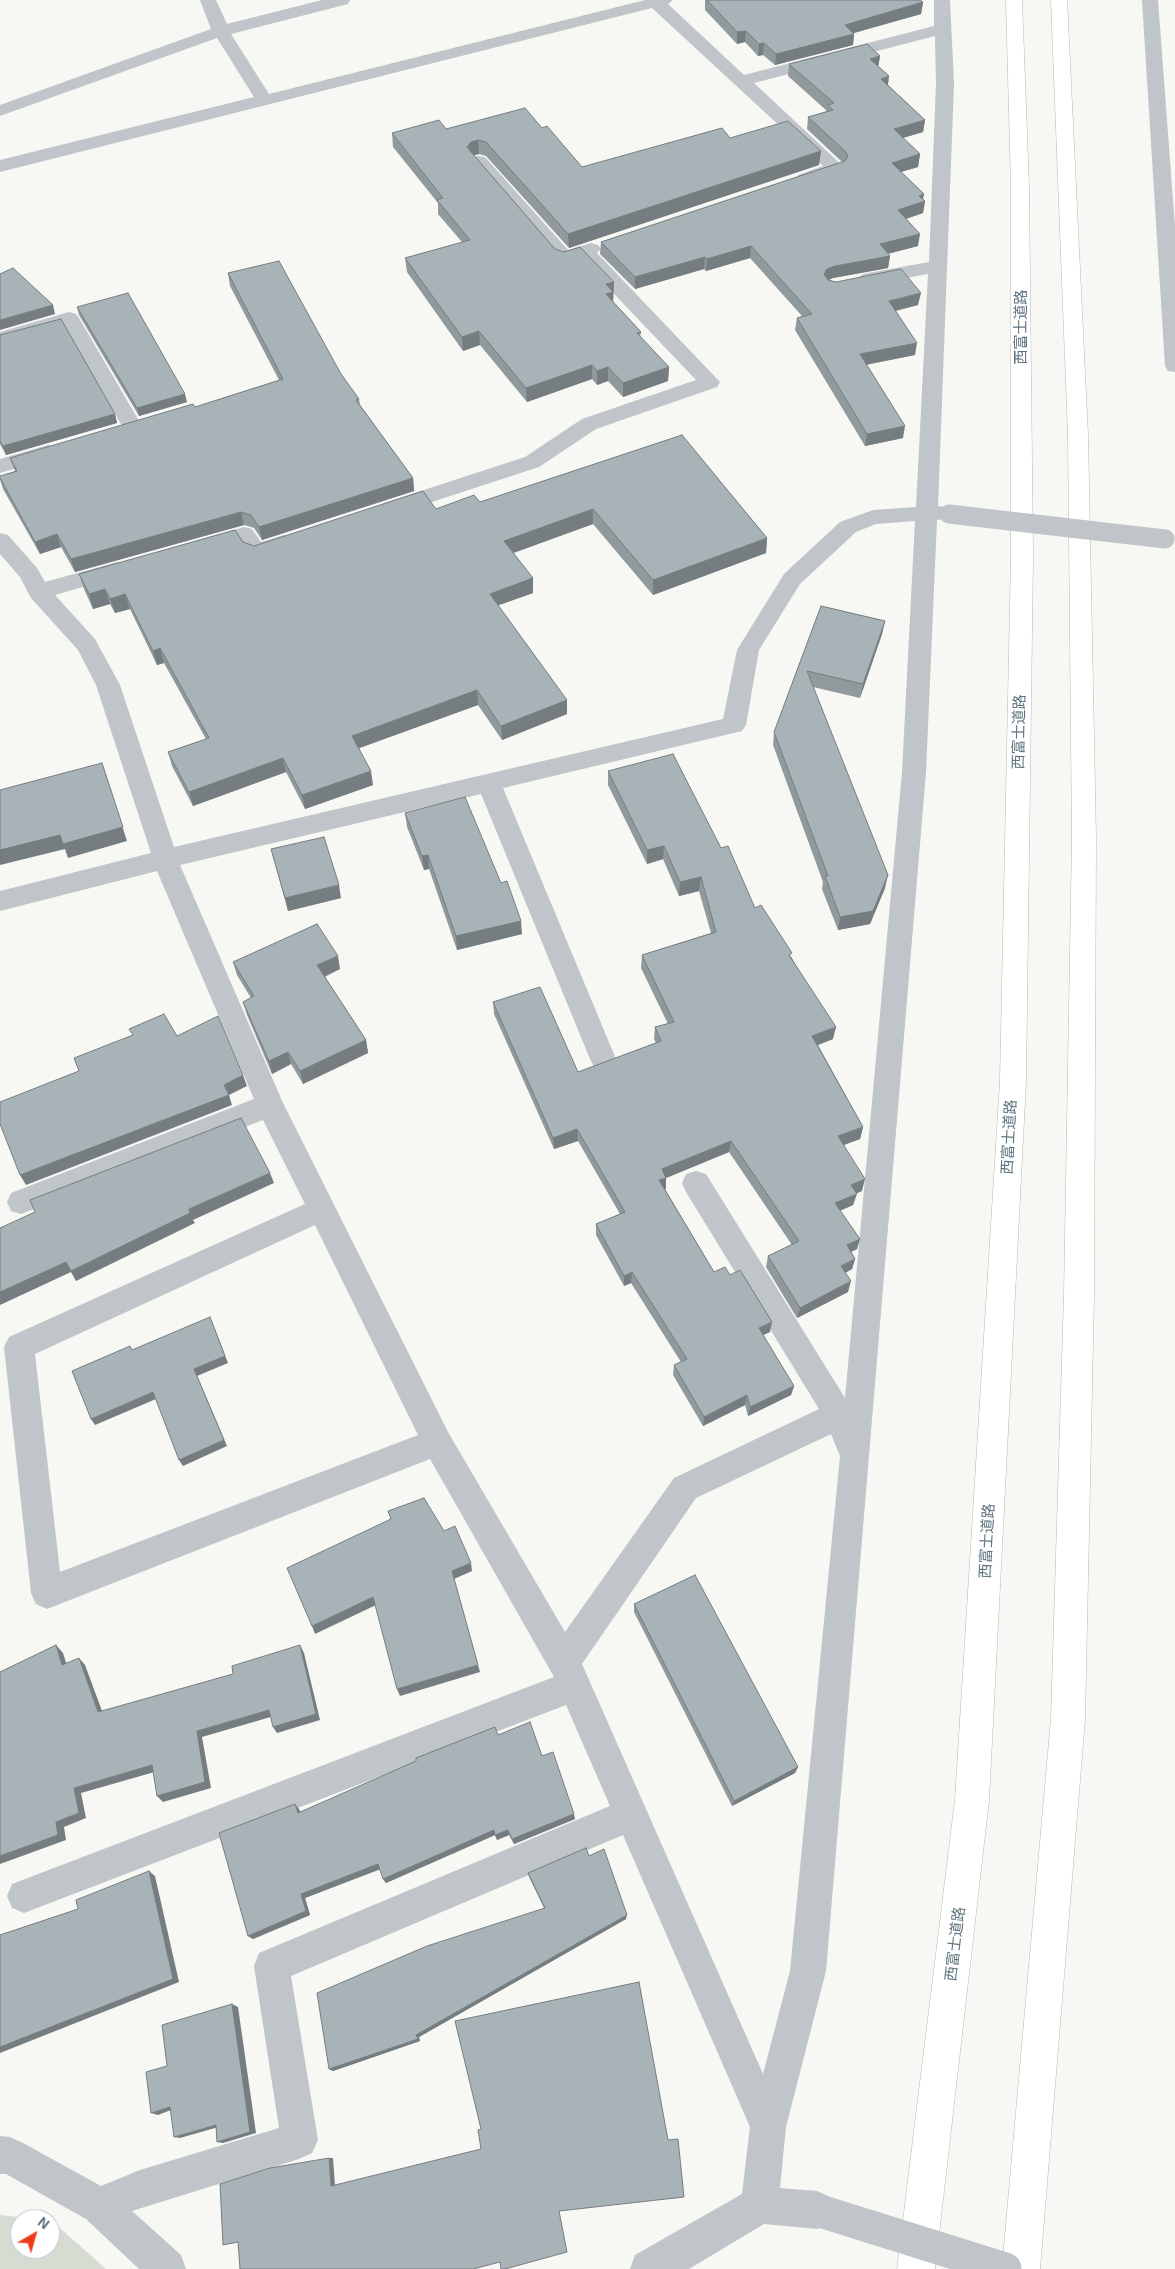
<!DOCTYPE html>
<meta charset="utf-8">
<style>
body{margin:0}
#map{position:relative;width:1175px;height:2269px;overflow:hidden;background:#f7f7f3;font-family:"Exo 2",sans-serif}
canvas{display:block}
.north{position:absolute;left:10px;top:2209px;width:50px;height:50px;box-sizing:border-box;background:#fff;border:1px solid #bfc8cc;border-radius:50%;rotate:38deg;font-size:14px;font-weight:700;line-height:20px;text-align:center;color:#607580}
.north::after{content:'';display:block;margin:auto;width:18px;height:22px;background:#ed3c1d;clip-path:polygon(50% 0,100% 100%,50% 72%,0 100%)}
</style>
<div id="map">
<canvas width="1175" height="2269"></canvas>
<div class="north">N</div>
</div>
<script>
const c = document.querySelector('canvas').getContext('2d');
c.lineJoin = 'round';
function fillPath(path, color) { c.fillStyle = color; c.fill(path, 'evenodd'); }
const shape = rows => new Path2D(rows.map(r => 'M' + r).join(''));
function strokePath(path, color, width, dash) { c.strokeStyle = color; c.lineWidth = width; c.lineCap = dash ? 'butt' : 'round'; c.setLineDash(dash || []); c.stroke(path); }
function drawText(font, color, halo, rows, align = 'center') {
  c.font = font + ' "Exo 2","Noto Sans JP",sans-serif'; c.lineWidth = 5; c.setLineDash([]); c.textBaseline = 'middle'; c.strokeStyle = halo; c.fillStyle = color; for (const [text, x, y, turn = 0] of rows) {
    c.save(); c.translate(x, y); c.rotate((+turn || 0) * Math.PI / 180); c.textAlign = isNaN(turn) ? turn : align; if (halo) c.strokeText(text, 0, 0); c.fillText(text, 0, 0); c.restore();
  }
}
const green = shape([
 [0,2215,37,2219,20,2219,20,2249,50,2249,50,2220,52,2221,106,2269,0,2269]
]);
const minor = shape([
 [200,0,216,0,227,24,322,0,350,0,348,4,231,34,269,94,645,0,673,0,668,4,744,75,934,26,934,0,950,0,954,84,938,506,953,508,956,513,953,518,937,520,926,772,826,1971,786,2127,780,2188,817,2191,830,2197,836,2210,830,2223,817,2229,764,2224,689,2269,630,2269,635,2255,742,2194,750,2127,623,1835,291,1976,318,2140,312,2153,299,2159,132,2211,181,2255,186,2269,139,2269,86,2219,6,2174,0,2174,0,2136,10,2137,23,2143,101,2186,140,2170,279,2128,254,1966,259,1953,610,1806,566,1705,24,1913,12,1908,7,1896,12,1884,554,1677,430,1459,47,1609,36,1604,31,1593,4,1347,9,1337,305,1204,263,1120,21,1214,11,1211,7,1202,11,1193,254,1099,157,871,0,911,0,891,151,853,96,685,78,650,31,598,20,577,0,554,0,533,8,535,37,568,45,582,117,562,125,565,128,570,125,575,55,595,95,639,120,685,174,847,723,719,737,650,784,574,840,522,873,510,916,507,928,274,868,285,861,283,858,279,861,275,868,273,929,262,936,84,935,36,754,83,845,168,842,172,805,185,798,183,796,179,798,175,823,166,652,8,0,172,0,160,254,97,217,38,0,116,0,105,211,29,200,0],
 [915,521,902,772,845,1398,706,1174,696,1171,686,1174,682,1183,686,1192,819,1409,674,1478,565,1632,448,1432,283,1103,180,865,481,794,590,1059,594,1067,603,1070,612,1067,616,1059,503,788,742,731,746,725,759,650,800,584,856,532,876,524,915,521],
 [315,1225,418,1435,60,1572,35,1354,315,1225],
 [831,1434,840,1456,790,1971,763,2074,582,1664,696,1498,831,1434],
 [479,156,485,157,568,250,591,243,598,245,601,249,597,253,720,382,717,387,596,429,539,467,392,515,384,513,381,508,384,503,525,457,582,419,696,380,581,259,564,264,557,262,473,165,470,161,473,157,479,156],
 [69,312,76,314,79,318,142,426,139,431,132,433,125,431,64,326,0,344,0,332,69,312],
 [48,445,55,447,59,452,55,457,0,473,0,459,48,445],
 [244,527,252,529,261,542,284,535,292,537,295,542,292,547,256,559,248,556,239,543,202,553,194,551,191,546,194,541,244,527]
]);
const tertiary = shape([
 [1142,0,1158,0,1175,227,1175,372,1168,371,1165,366,1142,0]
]);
const motorway = shape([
 [1006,0,1022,0,1029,187,1033,556,1026,1081,989,1800,935,2269,897,2269,955,1800,1000,1081,1011,556,1011,187,1006,0],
 [1051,0,1067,0,1088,435,1096,839,1094,1295,1085,1719,1040,2269,1002,2269,1051,1719,1064,1295,1072,839,1068,435,1051,0]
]);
const minorBridgeFar1 = shape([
 [949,514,1165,539]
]);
const minorBridge = shape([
 [817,2210,1005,2269]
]);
const wall = shape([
 [705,0,920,0,923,2,921,14,854,33,853,45,775,65,763,55,758,56,745,42,737,44,705,10],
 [880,56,878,67,889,76,888,85,925,120,923,132,903,138,920,154,918,167,901,172,924,194,923,199,925,201,923,213,906,219,918,246,888,254,890,256,888,268,833,278,829,280,918,305,895,311,915,355,866,365,903,438,865,446,795,330,797,318,802,316,750,258,706,271,704,269,635,289,600,254,601,242,842,162,807,129,808,117,827,111,788,76,789,64],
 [542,128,582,167,730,138,821,151,819,165,569,248,486,156,479,154,474,155,555,249,613,296,613,302,641,332,640,337,669,367,668,381,623,397,608,381,597,385,592,379,527,402,480,345,463,351,407,272,405,258,462,242,438,214,438,203,393,147,392,133,446,129],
 [228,273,341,374,359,399,360,405,413,478,414,491,262,540,254,528,244,525,75,572,61,547,40,554,3,489,0,479,0,478,15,471,10,458,195,407,279,380,230,286],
 [77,307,187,402,139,416,79,315],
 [0,335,115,414,117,423,6,455,0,444],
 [682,435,767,538,766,553,653,595,593,524,513,553,533,578,533,593,498,605,567,714,502,740,478,705,359,748,373,785,305,809,286,772,193,806,172,766,168,752,206,739,164,663,157,665,130,609,115,613,110,604,93,609,84,589,79,574,243,542,254,546,436,509,480,502],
 [821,606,885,621,882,634,860,698,813,687,885,888,870,924,838,930,822,889,823,882,773,745,774,732],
 [608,771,721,848,755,908,792,958,833,1039,818,1045,863,1127,860,1139,844,1145,862,1191,856,1193,853,1205,840,1211,860,1239,857,1249,851,1252,855,1259,852,1269,845,1273,848,1292,797,1318,766,1267,768,1256,792,1245,729,1152,666,1178,666,1189,665,1189,714,1272,730,1275,770,1332,763,1335,794,1386,791,1395,748,1416,745,1405,703,1426,673,1375,674,1365,681,1362,631,1283,624,1286,596,1235,596,1224,620,1214,578,1141,554,1149,494,1014,493,1002,578,1072,656,1043,654,1039,655,1027,668,1024,641,968,642,955,711,933,699,891,679,896,663,859,647,864,608,785],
 [405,813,501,883,522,934,457,950,429,869,424,870,407,827],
 [271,849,341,898,288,911],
 [233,962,340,969,325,977,366,1040,368,1053,303,1084,291,1064,272,1074,247,1015,243,1002,251,998,237,975],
 [634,1604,798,1767,795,1773,732,1806,634,1612],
 [498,1735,542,1756,575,1819,514,1844,509,1835,497,1840,495,1835,386,1883,379,1869,305,1898,310,1915,253,1939,248,1936,299,1809,300,1812],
 [589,1856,626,1919,419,2037,420,2041,333,2071,329,2069,544,1908,529,1877,528,1873]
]);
const shadedWall = shape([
 [923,2,921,14,843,36,845,25],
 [746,31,745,42,737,44,737,32],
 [854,34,853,45,775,65,776,54],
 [764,43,763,55,758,56,759,44],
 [880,56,878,68,870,59],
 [889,76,887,89,881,79],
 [925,120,923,132,892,141,894,129],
 [478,140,479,154,472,156,467,147,471,142],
 [821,151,819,165,569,248,568,234],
 [920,154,918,167,890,175,892,163],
 [924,194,922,202,925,201,923,213,896,222,898,210,919,196],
 [920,234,918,246,878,256,880,244],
 [751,246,750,258,706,271,707,259],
 [890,256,888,268,833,278,826,281,824,274,827,269,835,266],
 [705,257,704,269,635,289,635,277],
 [614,282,613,306,606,308,606,284],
 [921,293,918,305,887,313,889,301],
 [53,305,55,314,0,330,0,320],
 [479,331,480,345,463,351,462,337],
 [917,343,915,355,858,366,860,354],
 [592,365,592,379,527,402,526,388],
 [608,367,608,381,597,385,597,371],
 [669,367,668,381,623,397,623,383],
 [185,394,187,402,139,416,137,408],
 [115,414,117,423,6,455,3,446],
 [905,426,903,438,865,446,867,434],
 [413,478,414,491,262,540,259,527],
 [593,509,593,524,505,556,504,541],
 [241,512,244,525,75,572,71,559],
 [57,534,61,547,40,554,35,542],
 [767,538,766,553,653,595,653,580],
 [533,578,533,593,491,608,490,594],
 [105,589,110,604,93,609,89,594],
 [125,594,130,609,115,613,110,599],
 [885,621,882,634,860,698,863,684],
 [160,648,164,663,157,665,153,651],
 [477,690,478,705,354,750,352,736],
 [567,700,567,714,502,740,501,726],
 [283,758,286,772,193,806,189,792],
 [102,763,127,841,68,858,65,849,0,865,0,850],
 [371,771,373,785,305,809,302,795],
 [664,846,663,859,647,864,647,850],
 [428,855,429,869,424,870,422,856],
 [888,875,885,888,870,924,838,930,840,917],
 [701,877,699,891,679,896,680,882],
 [339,885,341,898,288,911,285,898],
 [521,921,522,934,457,950,456,936],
 [338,956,340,969,320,978,317,965],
 [836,1027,833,1039,810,1048,812,1036],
 [366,1040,368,1053,303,1084,300,1071],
 [288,1052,291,1064,272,1074,269,1061],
 [243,1075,247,1086,229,1095,232,1105,26,1185,20,1175,224,1085],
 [863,1127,860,1139,835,1148,838,1136],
 [577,1129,578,1141,554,1149,553,1138],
 [731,1141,729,1152,661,1180,662,1169],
 [270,1173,274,1183,193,1220,195,1223,76,1281,71,1272,0,1305,0,1292,66,1262,189,1209],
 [666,1178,666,1189,659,1192,659,1180],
 [865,1179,862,1191,848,1197,851,1185],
 [857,1194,853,1205,832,1214,835,1203],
 [860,1239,857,1249,844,1255,847,1245],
 [855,1259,852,1269,838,1277,841,1266],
 [632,1272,631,1283,624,1286,624,1276],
 [851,1281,848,1292,797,1318,800,1308],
 [210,1317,228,1363,197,1376,227,1446,183,1466,179,1460,194,1369],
 [772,1322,770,1332,757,1338,759,1328],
 [794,1386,791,1395,748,1416,750,1407],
 [153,1392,156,1399,95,1425,91,1419],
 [747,1395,745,1405,703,1426,704,1417],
 [471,1563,472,1571,454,1579,452,1571],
 [373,1597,376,1605,315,1634,312,1626],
 [56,1645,63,1653,69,1672,62,1665],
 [300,1645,304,1653,320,1720,277,1733,273,1727],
 [79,1658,85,1665,105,1719,98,1712],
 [478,1665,480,1672,400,1696,397,1689],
 [269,1710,274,1716,202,1737,211,1788,163,1802,157,1796,197,1731],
 [152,1765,158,1771,81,1793,86,1818,64,1827,66,1840,0,1864,0,1856,56,1822,74,1788],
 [798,1767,795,1773,732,1806,734,1801],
 [295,1804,299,1809,302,1819,298,1813],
 [574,1814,575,1819,514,1844,512,1839],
 [494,1830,495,1835,386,1883,383,1879],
 [508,1830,509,1835,497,1840,495,1835],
 [378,1864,381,1869,305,1898,310,1915,253,1939,248,1936,301,1894],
 [149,1871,155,1876,179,1982,0,2053,0,2047],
 [627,1915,626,1919,419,2037,420,2041,333,2071,329,2069,416,2035],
 [232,2004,238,2007,256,2133,223,2143,217,2142],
 [170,2107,176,2108,158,2115,151,2113],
 [216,2125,222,2126,180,2138,174,2137],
 [329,2158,333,2158,335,2186,331,2186]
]);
const building = shape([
 [707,0,920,0,923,2,845,25,854,34,776,54,764,43,759,44,746,31,737,32,707,0],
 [867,44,880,56,870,59,889,76,881,79,925,120,894,129,920,154,892,163,924,194,919,196,925,201,898,210,920,234,880,244,890,256,835,266,827,269,824,274,828,280,836,282,901,269,921,293,889,301,917,343,860,354,905,426,867,434,797,318,812,314,751,246,707,259,705,257,635,277,601,242,845,161,848,156,845,151,808,117,833,110,828,105,834,103,789,64,867,44],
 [525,108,542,128,547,126,582,167,722,128,730,138,788,121,821,151,568,234,486,142,478,140,471,142,467,147,471,152,555,249,564,252,580,247,614,282,606,284,613,292,606,294,641,332,637,333,669,367,623,383,608,367,597,371,592,365,526,388,479,331,462,337,405,258,470,240,437,200,443,198,392,133,439,120,446,129,525,108],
 [279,261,341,374,359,399,356,400,413,478,259,527,251,515,241,512,71,559,57,534,35,542,0,478,0,476,17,471,10,458,193,404,195,407,283,379,228,273,279,261],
 [13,268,53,305,0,320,0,274,13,268],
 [128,293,185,394,137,408,77,307,128,293],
 [61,319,115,414,3,446,0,441,0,335,61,319],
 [682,435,767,538,653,580,593,509,504,541,533,578,490,594,567,700,501,726,477,690,352,736,371,771,302,795,283,758,189,792,168,752,209,738,160,648,153,651,125,594,110,599,105,589,89,594,79,574,235,530,243,542,254,546,423,491,436,509,474,495,480,502,682,435],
 [821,606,885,621,863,684,807,671,888,875,873,911,840,917,825,876,828,876,774,732,821,606],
 [673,754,721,848,728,846,755,908,761,905,792,953,789,955,836,1027,812,1036,863,1127,838,1136,865,1179,851,1185,857,1194,835,1203,860,1239,847,1245,855,1259,841,1266,851,1281,800,1308,768,1256,799,1241,731,1141,662,1169,666,1178,659,1180,714,1272,725,1267,730,1275,740,1270,772,1322,759,1328,794,1386,750,1407,747,1395,704,1417,674,1365,687,1359,632,1272,624,1276,596,1224,625,1212,577,1129,553,1138,493,1002,540,987,578,1072,661,1041,655,1027,674,1022,642,955,716,932,701,877,680,882,664,846,647,850,608,771,673,754],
 [102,763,123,827,63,844,60,835,0,850,0,790,102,763],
 [465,797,501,883,507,881,521,921,456,936,428,855,422,856,405,813,465,797],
 [324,837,339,885,285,898,271,849,324,837],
 [317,924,338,956,317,965,366,1040,300,1071,288,1052,269,1061,243,1002,254,996,233,962,317,924],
 [164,1014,177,1036,218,1016,243,1075,224,1085,229,1095,20,1175,0,1124,0,1102,79,1071,74,1058,133,1035,129,1029,164,1014],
 [241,1118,270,1173,189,1209,190,1213,71,1271,66,1262,0,1292,0,1228,35,1212,30,1200,241,1118],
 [210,1317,225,1356,194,1369,224,1440,179,1460,153,1392,91,1419,72,1371,130,1346,132,1350,210,1317],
 [424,1498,444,1531,455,1526,471,1563,452,1571,478,1665,397,1689,373,1597,312,1626,287,1568,391,1519,388,1511,424,1498],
 [695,1575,798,1767,734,1801,634,1604,695,1575],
 [56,1645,62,1665,79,1658,98,1712,233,1674,232,1666,300,1645,316,1714,273,1727,269,1710,197,1731,205,1782,157,1796,152,1765,74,1788,79,1813,56,1822,58,1835,0,1856,0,1672,56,1645],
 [530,1722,542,1756,553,1752,574,1814,512,1839,508,1830,495,1835,494,1830,383,1879,378,1864,301,1894,306,1911,248,1936,219,1833,295,1804,298,1813,416,1761,416,1758,495,1727,498,1735,530,1722],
 [586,1848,589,1856,604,1849,627,1915,416,2035,418,2039,329,2069,317,1993,427,1946,545,1908,528,1873,586,1848],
 [149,1871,173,1979,0,2047,0,1935,78,1909,76,1900,149,1871],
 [639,1982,668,2140,678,2139,684,2197,559,2211,567,2252,505,2269,501,2269,500,2262,473,2269,240,2269,238,2242,223,2245,220,2184,270,2168,329,2158,331,2186,481,2149,478,2130,481,2129,455,2021,639,1982],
 [232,2004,250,2132,217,2142,216,2125,174,2137,170,2107,151,2113,146,2072,167,2066,162,2025,232,2004]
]);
const streetNames = [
 ["西富士道路",1021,327,-90],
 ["西富士道路",1019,732,-89],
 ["西富士道路",1009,1137,-87],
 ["西富士道路",987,1541,-87],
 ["西富士道路",955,1944,-83]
];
fillPath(green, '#d7dcd2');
strokePath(motorway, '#b4b9bc', 1);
fillPath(minor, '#bfc5c8');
fillPath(tertiary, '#bfc5c8');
fillPath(motorway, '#fff');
strokePath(minorBridgeFar1, '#bfc5c8', 19);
strokePath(minorBridge, '#bfc5c8', 33);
fillPath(wall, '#909a9d');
fillPath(shadedWall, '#767d80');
fillPath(building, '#a8b3b7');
strokePath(building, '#767d80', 1);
drawText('15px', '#607580', '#fff', streetNames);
</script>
